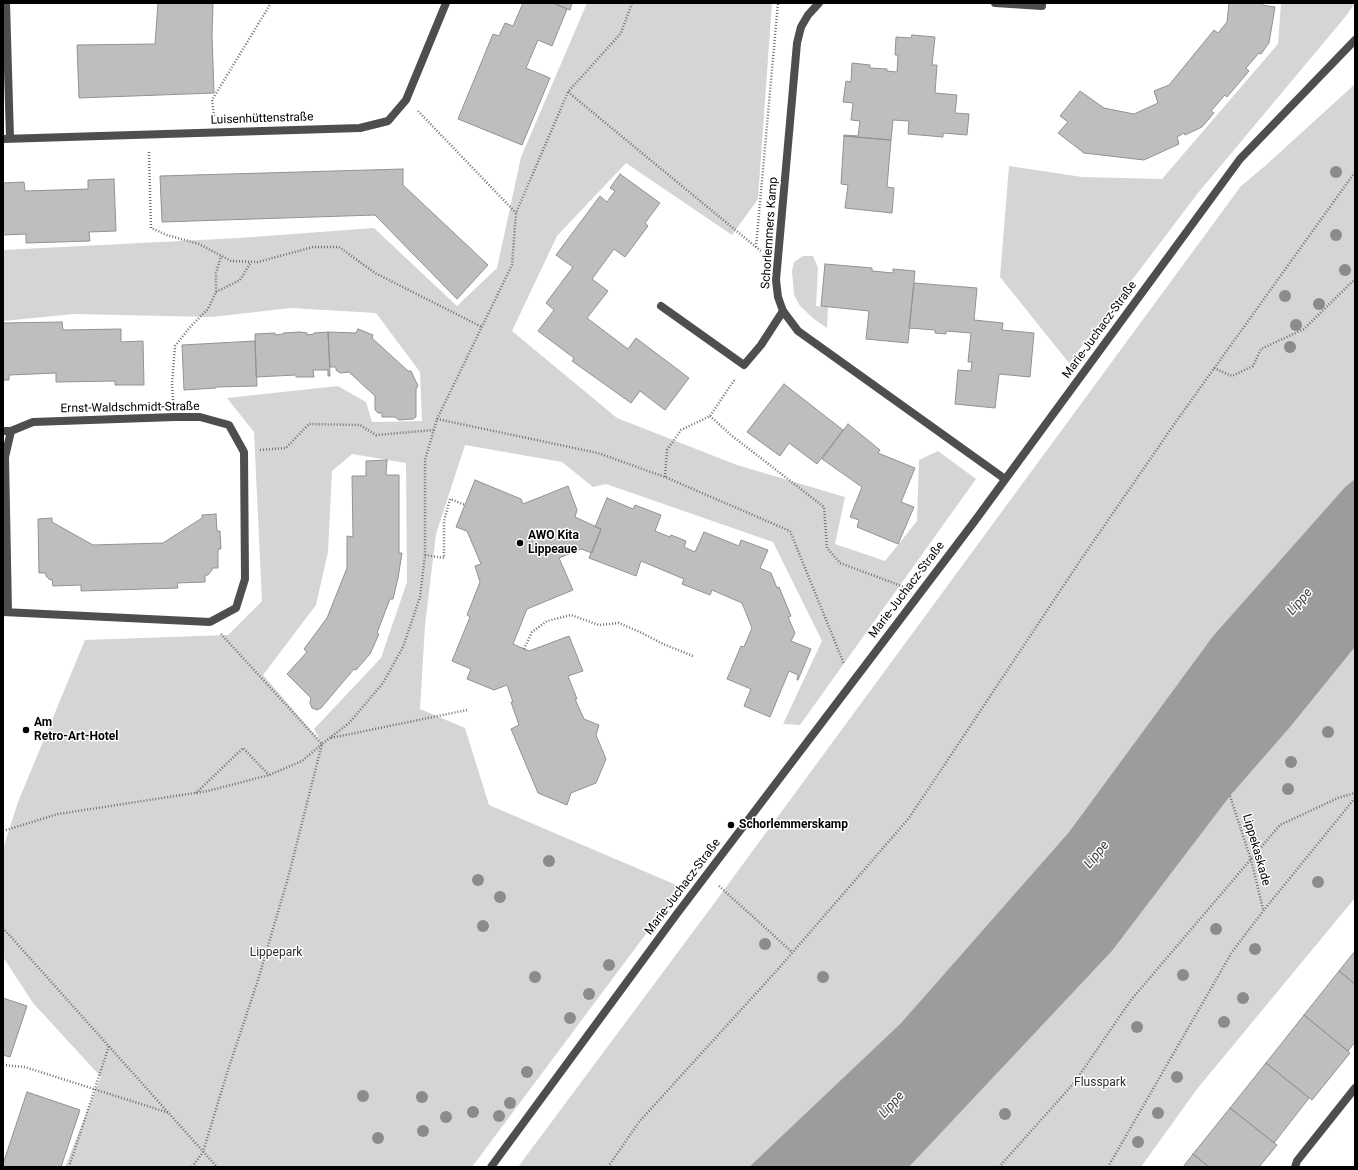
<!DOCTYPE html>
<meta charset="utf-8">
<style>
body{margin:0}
#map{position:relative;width:1358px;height:1170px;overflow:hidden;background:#fff;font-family:Roboto,sans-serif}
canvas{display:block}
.frame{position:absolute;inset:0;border:4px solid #000;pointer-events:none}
</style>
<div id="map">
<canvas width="1358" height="1170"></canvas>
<div class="frame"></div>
</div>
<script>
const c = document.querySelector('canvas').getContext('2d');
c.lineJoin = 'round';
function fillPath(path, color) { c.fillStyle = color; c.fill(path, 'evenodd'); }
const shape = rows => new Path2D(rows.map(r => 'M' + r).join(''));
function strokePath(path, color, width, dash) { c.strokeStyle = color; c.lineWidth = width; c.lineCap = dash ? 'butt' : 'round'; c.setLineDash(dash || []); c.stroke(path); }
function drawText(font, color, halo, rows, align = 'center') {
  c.font = font + ' Roboto,sans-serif'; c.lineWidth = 3; c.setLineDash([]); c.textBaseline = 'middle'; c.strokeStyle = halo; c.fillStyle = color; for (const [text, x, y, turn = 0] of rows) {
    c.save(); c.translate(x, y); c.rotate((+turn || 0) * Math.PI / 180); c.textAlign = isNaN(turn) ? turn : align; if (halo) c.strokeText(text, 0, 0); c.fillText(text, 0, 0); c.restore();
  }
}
const green = shape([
 [587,3,772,3,758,199,732,235,626,163,557,236,512,331,617,418,737,465,845,497,835,544,885,561,917,521,919,460,938,451,976,479,800,725,783,724,822,641,773,542,606,484,593,487,562,462,465,445,436,534,425,625,420,709,465,728,489,805,681,887,472,1167,65,1167,101,1077,33,1003,3,957,3,849,18,802,85,640,228,635,262,601,254,432,227,398,338,386,366,402,372,422,422,421,420,372,376,313,291,308,212,317,74,314,3,321,3,250,239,238,374,228,457,306,497,268,521,157],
 [352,454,406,463,407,582,381,658,314,729,321,742,263,675,316,605,328,552,332,471],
 [1281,3,1355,3,1346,16,1198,193,1069,363,1000,277,1009,166,1082,177,1162,179,1278,44],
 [1355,84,1355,479,1345,487,1213,636,1069,832,901,1023,749,1167,518,1167,710,909,1241,186,1265,166],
 [803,256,813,256,818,268,816,306,828,307,827,328,814,319,800,306,794,295,792,271,794,262],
 [1355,647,1355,898,1197,1089,1141,1167,909,1167,1112,951,1230,796,1291,726]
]);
const water = shape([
 [1355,479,1355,647,1291,726,1230,796,1112,951,909,1167,749,1167,901,1023,1069,832,1213,636,1345,487]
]);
const building = shape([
 [158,3,213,3,212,35,214,93,79,98,77,45,155,44,158,3],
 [523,3,553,3,567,9,552,46,538,40,526,68,550,78,522,145,458,119,493,34,499,36,505,23,513,26,523,3],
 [553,3,572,3,570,10,553,3],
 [1229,3,1262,3,1262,5,1275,7,1269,43,1261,54,1259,53,1246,68,1249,71,1227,97,1225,95,1211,111,1214,113,1202,127,1185,135,1184,133,1177,137,1179,144,1144,160,1084,153,1058,133,1068,122,1060,116,1080,91,1104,108,1134,114,1158,103,1154,91,1169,85,1214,30,1218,33,1227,22,1229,3],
 [912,35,935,37,932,65,937,65,935,93,957,95,955,113,969,114,967,135,943,133,943,137,908,134,909,121,893,120,891,140,844,136,844,135,858,136,860,121,851,120,853,103,843,102,846,81,851,82,852,63,870,65,870,68,887,69,887,71,897,72,898,55,895,55,896,37,911,38,912,35],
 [844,136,891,140,887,187,894,188,892,213,845,208,848,185,841,184,844,136],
 [403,169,403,185,488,265,457,299,375,215,162,222,160,176,403,169],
 [620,174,660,203,645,223,648,226,625,257,614,249,592,279,608,291,587,318,628,349,636,338,689,378,665,410,640,391,631,403,572,361,574,358,538,331,554,310,546,303,573,267,556,255,600,196,607,202,615,191,610,188,620,174],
 [114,179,116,231,89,232,90,241,26,243,26,234,3,235,3,183,24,182,25,191,88,189,88,180,114,179],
 [825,264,872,268,872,271,893,273,893,269,915,271,908,343,866,339,869,311,821,306,825,264],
 [914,283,977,288,974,320,1003,323,1002,330,1034,333,1030,377,999,374,995,408,955,404,958,370,971,371,972,362,968,362,971,333,946,331,946,334,935,333,935,330,909,328,914,283],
 [62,322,63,330,121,329,121,342,143,341,144,385,115,385,115,381,56,382,56,373,9,375,9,380,3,380,3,323,62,322],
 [358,329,373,335,372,338,408,371,411,371,418,386,416,389,416,417,413,419,399,420,395,417,382,417,382,413,378,413,375,410,375,396,349,372,340,373,336,370,336,367,330,367,328,332,356,333,358,329],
 [300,332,307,333,307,335,314,334,314,333,328,332,330,376,328,376,328,370,313,370,314,377,296,377,296,375,256,377,255,334,275,333,275,335,283,334,283,333,300,332],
 [255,341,257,386,216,387,216,388,184,390,182,345,255,341],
 [784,384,843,430,817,464,789,443,780,456,747,432,784,384],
 [848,424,880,450,878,453,915,468,901,502,914,507,898,544,857,527,859,520,850,517,862,487,822,459,848,424],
 [387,460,386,475,399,475,399,553,402,553,398,578,393,599,390,599,377,633,379,634,370,654,356,670,354,669,321,708,317,710,312,708,310,703,311,698,287,674,307,652,304,649,327,618,347,568,347,536,353,537,352,476,366,476,366,461,387,460],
 [475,480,521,499,523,504,568,486,577,510,575,517,601,529,592,553,581,549,559,558,573,590,527,609,513,644,529,651,569,636,583,671,568,676,577,699,575,699,584,719,599,725,596,735,606,759,596,783,571,793,567,805,538,793,511,729,519,725,511,702,513,702,507,685,494,690,467,679,471,669,452,661,470,617,467,615,480,582,475,566,481,564,467,531,456,527,475,480],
 [607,498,633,509,635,505,661,515,655,531,670,537,671,535,686,541,684,547,695,552,704,532,739,546,741,540,768,550,760,568,771,573,777,588,779,587,791,616,788,617,795,633,791,641,811,649,798,680,797,680,798,675,789,671,770,717,744,706,751,689,727,679,741,646,744,647,752,628,742,603,712,590,710,595,682,584,684,579,641,561,636,576,589,558,601,529,595,527,607,498],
 [216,514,217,531,220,531,221,549,218,549,218,568,212,568,212,570,208,575,205,575,205,582,177,583,178,588,81,591,81,585,53,586,52,579,50,580,46,576,46,573,39,573,38,519,52,518,52,522,93,545,163,543,202,518,202,515,216,514],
 [1355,951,1355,984,1339,971,1355,951],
 [1339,971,1355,984,1355,1042,1348,1051,1304,1015,1339,971],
 [3,998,27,1006,10,1057,3,1055,3,998],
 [1304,1015,1350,1053,1312,1100,1266,1063,1304,1015],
 [1266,1063,1309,1098,1274,1143,1230,1108,1266,1063],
 [27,1092,80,1110,61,1167,3,1167,3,1164,27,1092],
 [1230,1108,1277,1145,1259,1167,1209,1167,1193,1154,1230,1108],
 [1193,1154,1209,1167,1183,1167,1193,1154]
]);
const path = shape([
 [568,92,762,252],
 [418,111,516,213],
 [214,116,212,100,271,3],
 [149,152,151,228,167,235,199,244,231,261,258,262,313,247,339,247,375,273,482,327],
 [756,247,778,3],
 [216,292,240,280,251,262],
 [1214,368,1232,376,1253,366,1261,349,1304,329,1355,279],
 [173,400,172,384,175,346,191,326,208,309,216,292,216,273,221,256],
 [710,416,731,435,824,507,827,548,840,563,904,587],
 [437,419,598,453,665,477,790,531,844,664],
 [260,450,286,448,309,424,360,425,376,435,434,430],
 [665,477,667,450,681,430,710,416,735,379],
 [425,555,444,558,444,521,450,499,465,505],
 [221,634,322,744,349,723,383,683,403,647,420,597,425,555,425,460,437,419,512,265,516,213,568,92,621,33,632,3],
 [524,649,532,632,547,621,571,615,599,625,619,623,640,632,663,644,693,656],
 [331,738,467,710],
 [196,793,243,748,269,775],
 [1230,796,1251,860,1263,909],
 [3,831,58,814,208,791,269,775,302,761,322,744,288,878,258,980,227,1073,203,1152,192,1167],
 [719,886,792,952],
 [3,928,217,1167],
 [3,1065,25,1067,169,1113],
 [69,1167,109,1046],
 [608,1167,639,1122,779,968,909,818,1082,558,1175,423,1355,172],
 [999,1167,1074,1083,1131,1000,1280,825,1338,798,1355,793],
 [1108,1167,1232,952,1264,910,1355,798]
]);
const service = shape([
 [6,3,10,138],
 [661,306,744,365,761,345,783,311],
 [3,431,11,431]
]);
const minor = shape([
 [819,3,808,15,801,27,797,43,776,280,778,297,783,311,798,331,1005,479],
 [995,3,1042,6,1042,3],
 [3,139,360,128,388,121,406,100,446,3],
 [3,612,210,622,236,608,245,579,244,452,229,425,200,417,175,417,33,422,11,431,5,457,8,612],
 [491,1167,676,915,974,522,1240,159,1355,40],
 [1295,1167,1297,1161,1355,1088]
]);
const trees = [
 [1336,172],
 [1336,235],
 [1345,270],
 [1285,296],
 [1319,304],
 [1296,325],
 [1290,347],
 [1328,732],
 [1291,762],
 [1288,789],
 [549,861],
 [478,880],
 [1318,882],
 [500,897],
 [483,926],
 [1216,929],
 [765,944],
 [1255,949],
 [609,965],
 [1183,975],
 [535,977],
 [823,977],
 [589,994],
 [1243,998],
 [570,1018],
 [1224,1022],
 [1137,1027],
 [527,1072],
 [1177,1077],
 [363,1096],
 [422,1097],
 [510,1103],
 [473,1112],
 [1158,1113],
 [1005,1114],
 [499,1116],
 [446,1117],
 [423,1131],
 [378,1138],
 [1138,1142]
];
const markers = [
 [520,543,4,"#000"],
 [26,730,4,"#000"],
 [731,825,4,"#000"]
];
const streetNames = [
 ["Luisenhüttenstraße",262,119,-2],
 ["Schorlemmers Kamp",770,233,-86],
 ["Marie-Juchacz-Straße",1100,330,-54],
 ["Ernst-Waldschmidt-Straße",130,408,-1],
 ["Marie-Juchacz-Straße",907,590,-53],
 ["Lippekaskade",1256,850,74],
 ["Marie-Juchacz-Straße",683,887,-53]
];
const poiNames = [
 ["AWO Kita",528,536],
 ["Lippeaue",528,550],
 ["Am",34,723],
 ["Retro-Art-Hotel",34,737],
 ["Schorlemmerskamp",739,825]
];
const parkNames = [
 ["Lippepark",276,953],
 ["Flusspark",1100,1083]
];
const waterNames = [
 ["Lippe",1300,602,-49],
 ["Lippe",1097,855,-51],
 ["Lippe",892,1105,-48]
];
fillPath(green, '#d5d5d5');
fillPath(water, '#9c9c9c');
fillPath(building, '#bebebe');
strokePath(building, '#929292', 1);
strokePath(path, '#707070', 2.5, [1, 2]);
strokePath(service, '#4e4e4e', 8);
strokePath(minor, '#4e4e4e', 8);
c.fillStyle = '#8b8b8b';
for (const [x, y] of trees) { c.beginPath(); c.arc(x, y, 6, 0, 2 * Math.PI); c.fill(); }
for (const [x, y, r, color] of markers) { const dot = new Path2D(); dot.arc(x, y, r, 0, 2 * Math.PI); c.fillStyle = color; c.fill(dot); strokePath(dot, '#fff', 1.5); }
drawText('12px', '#000', '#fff', streetNames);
drawText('bold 12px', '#000', '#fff', poiNames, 'left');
drawText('12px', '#2c2c2c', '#fff', parkNames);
drawText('italic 13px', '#3d3d3d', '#fff', waterNames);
</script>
